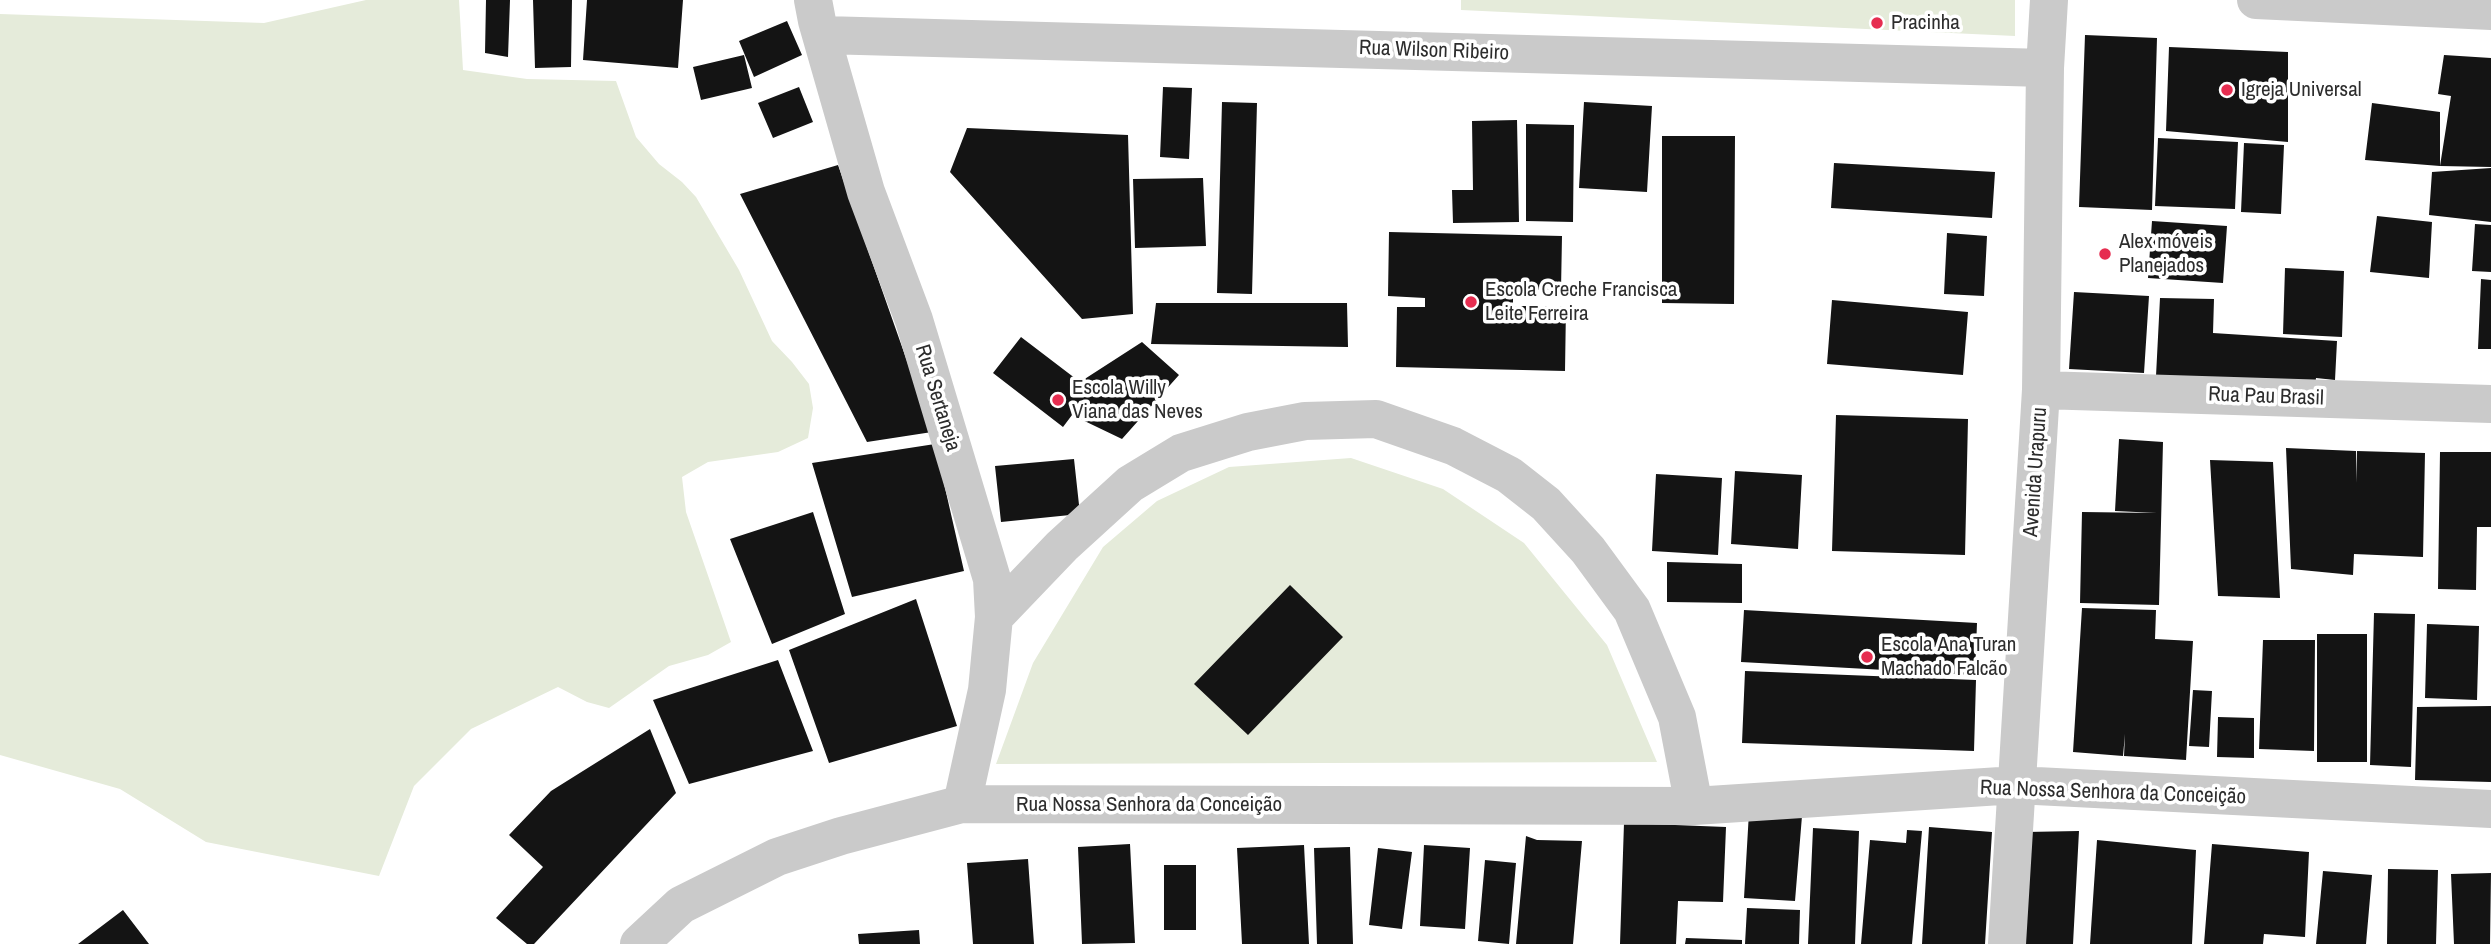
<!DOCTYPE html>
<meta charset="utf-8">
<style>
body{margin:0}
canvas{display:block;background:#fff}
</style>
<canvas width="2491" height="944"></canvas>
<script>
const c = document.querySelector('canvas').getContext('2d');
c.lineJoin = 'round';
function fillPath(path, color) { c.fillStyle = color; c.fill(path, 'evenodd'); }
const shape = rows => new Path2D(rows.map(r => 'M' + r).join(''));
function strokePath(path, color, width, dash) { c.strokeStyle = color; c.lineWidth = width; c.lineCap = dash ? 'butt' : 'round'; c.setLineDash(dash || []); c.stroke(path); }
function drawText(font, color, halo, rows, align = 'center') {
  c.font = font + ' "Archivo Narrow",sans-serif'; c.lineWidth = 7; c.setLineDash([]); c.textBaseline = 'middle'; c.strokeStyle = halo; c.fillStyle = color; for (const [text, x, y, turn = 0] of rows) {
    c.save(); c.translate(x, y); c.rotate((+turn || 0) * Math.PI / 180); c.textAlign = isNaN(turn) ? turn : align; if (halo) c.strokeText(text, 0, 0); c.fillText(text, 0, 0); c.restore();
  }
}
const green = shape([
 [366,0,459,0,463,70,527,79,616,81,636,137,659,164,682,182,696,197,739,270,772,341,792,362,809,384,813,408,808,438,778,452,708,462,682,477,686,512,731,642,708,655,669,666,609,708,587,702,558,687,471,729,414,786,379,876,206,842,120,789,0,755,0,14,264,23],
 [1461,0,2015,0,2015,36,1461,10],
 [1351,458,1443,489,1524,543,1607,645,1657,762,996,764,1033,663,1103,547,1157,501,1229,467]
]);
const building = shape([
 [486,0,510,0,508,57,485,53],
 [533,0,572,0,571,67,535,68],
 [587,0,683,0,678,68,583,60],
 [787,21,802,55,754,77,739,41],
 [2085,35,2157,38,2152,210,2079,207],
 [2169,47,2288,52,2288,142,2166,131],
 [744,55,752,88,701,100,693,67],
 [2444,55,2491,58,2491,167,2440,166,2451,96,2438,94],
 [799,87,813,122,773,138,758,103],
 [1163,87,1192,88,1189,159,1160,157],
 [1222,102,1257,103,1252,294,1217,293],
 [1584,102,1652,106,1647,192,1579,188],
 [2372,103,2440,112,2440,166,2365,160],
 [1517,120,1519,222,1453,223,1452,190,1473,190,1472,121],
 [1526,124,1574,125,1573,222,1526,221],
 [967,128,1128,135,1133,314,1082,319,950,172],
 [1662,136,1735,136,1734,304,1662,303],
 [2158,138,2238,142,2235,209,2155,206],
 [2244,143,2284,145,2281,214,2241,212],
 [1834,163,1995,172,1992,218,1831,208],
 [838,165,932,432,867,442,740,194],
 [2491,168,2491,222,2429,215,2432,172],
 [1203,178,1206,246,1135,248,1133,179],
 [2377,216,2432,222,2429,278,2370,272],
 [2152,221,2227,226,2223,283,2148,278],
 [2475,224,2491,225,2491,272,2472,271],
 [1389,232,1562,236,1561,290,1513,289,1513,306,1566,306,1565,371,1396,367,1397,307,1425,307,1425,298,1388,296],
 [1947,233,1987,236,1984,296,1944,294],
 [2285,268,2344,271,2342,337,2283,334],
 [2481,279,2491,280,2491,349,2478,349],
 [2074,292,2149,296,2144,373,2069,369],
 [2160,298,2214,299,2213,333,2337,341,2335,380,2316,378,2315,386,2156,376],
 [1832,300,1968,312,1963,375,1827,364],
 [1156,303,1347,303,1348,347,1151,344],
 [1021,337,1080,382,1142,342,1179,375,1122,439,1072,415,1063,427,993,373],
 [1836,415,1968,419,1965,555,1832,551],
 [2119,439,2163,442,2159,605,2080,603,2082,512,2157,513,2115,511],
 [935,444,964,571,852,597,812,463],
 [2286,448,2356,451,2356,483,2357,451,2425,453,2423,557,2354,554,2353,575,2291,569],
 [2440,452,2491,452,2491,527,2477,527,2476,590,2438,589],
 [1074,459,1080,514,1001,522,995,466],
 [2210,460,2273,462,2280,598,2218,596],
 [1735,471,1802,475,1798,549,1731,544],
 [1656,474,1722,478,1718,555,1652,551],
 [813,512,845,614,772,644,730,539],
 [1667,562,1742,564,1742,603,1667,602],
 [1290,585,1343,637,1248,735,1194,684],
 [916,599,957,726,829,763,789,650],
 [2082,608,2156,610,2155,639,2193,641,2186,760,2124,756,2125,734,2123,756,2073,752],
 [1744,610,1977,623,1975,675,1741,662],
 [2374,613,2415,614,2411,767,2370,765],
 [2427,624,2479,626,2477,700,2425,698],
 [2317,634,2367,634,2367,762,2317,762],
 [2263,640,2315,640,2314,751,2259,749],
 [778,660,813,751,689,784,653,700],
 [1745,671,1976,680,1974,751,1742,743],
 [2193,690,2212,691,2209,747,2189,746],
 [2491,706,2491,782,2415,780,2417,707],
 [2218,717,2254,718,2254,758,2217,757],
 [650,729,676,793,534,944,527,944,496,918,543,867,509,835,551,791],
 [1749,812,1802,816,1795,901,1744,898],
 [1624,823,1726,827,1723,902,1678,901,1676,944,1620,944],
 [1929,827,1992,832,1985,944,1922,944],
 [1813,828,1859,831,1855,944,1808,944],
 [1907,830,1922,831,1912,944,1861,944,1870,840,1906,843],
 [2079,831,2073,944,2021,944,2026,832],
 [1526,836,1537,840,1582,841,1573,944,1516,944],
 [2097,840,2196,850,2192,944,2090,944],
 [1130,844,1135,943,1082,944,1078,847],
 [2212,844,2309,852,2305,937,2264,934,2263,944,2204,944],
 [1304,845,1309,944,1242,944,1237,848],
 [1424,845,1470,848,1465,929,1420,926],
 [1350,847,1353,944,1317,944,1314,848],
 [1378,848,1412,852,1402,929,1369,925],
 [1028,859,1034,944,973,944,967,863],
 [1485,860,1516,863,1509,944,1478,941],
 [1164,865,1196,865,1196,930,1164,930],
 [2388,869,2438,870,2436,944,2387,944],
 [2323,871,2372,875,2366,944,2316,944],
 [2491,873,2490,944,2454,944,2451,874],
 [1747,908,1800,910,1799,944,1745,944],
 [123,910,149,944,78,944],
 [919,930,920,944,859,944,858,934],
 [1686,938,1742,940,1742,944,1685,944]
]);
const minor = shape([
 [813,0,817,21,866,192,914,320,992,579,994,617,987,690,962,804],
 [2256,0,2491,11],
 [823,35,2045,68],
 [2041,390,2491,404],
 [994,617,1062,546,1130,484,1181,453,1248,432,1305,421,1376,419,1453,446,1509,475,1546,504,1588,550,1632,610,1677,717,1694,806],
 [639,944,681,905,777,857,841,836,962,804,1694,806,2016,785,2491,809],
 [2007,944,2041,390,2045,68,2049,0]
]);
const markers = [
 [1877,23,7,"#e62d50"],
 [2227,90,7,"#e62d50"],
 [2105,254,7,"#e62d50"],
 [1471,302,7,"#e62d50"],
 [1058,400,7,"#e62d50"],
 [1867,657,7,"#e62d50"]
];
const poiNames = [
 ["Pracinha",1891,23],
 ["Igreja Universal",2241,90],
 ["Alex móveis",2119,242],
 ["Planejados",2119,266],
 ["Escola Creche Francisca",1485,290],
 ["Leite Ferreira",1485,314],
 ["Escola Willy",1072,388],
 ["Viana das Neves",1072,412],
 ["Escola Ana Turan",1881,645],
 ["Machado Falcão",1881,669]
];
const streetNames = [
 ["Rua Wilson Ribeiro",1434,51,2],
 ["Rua Pau Brasil",2266,397,2],
 ["Rua Sertaneja",937,398,73],
 ["Avenida Urapuru",2036,472,-86],
 ["Rua Nossa Senhora da Conceição",2113,793,2],
 ["Rua Nossa Senhora da Conceição",1149,805]
];
fillPath(green, '#e5ebda');
fillPath(building, '#141414');
strokePath(minor, '#cacaca', 38);
for (const [x, y, r, color] of markers) { const dot = new Path2D(); dot.arc(x, y, r, 0, 2 * Math.PI); c.fillStyle = color; c.fill(dot); strokePath(dot, '#fff', 2.5); }
drawText('21px', '#2d2d2d', '#fff', poiNames, 'left');
drawText('21px', '#2d2d2d', '#fff', streetNames);
</script>
